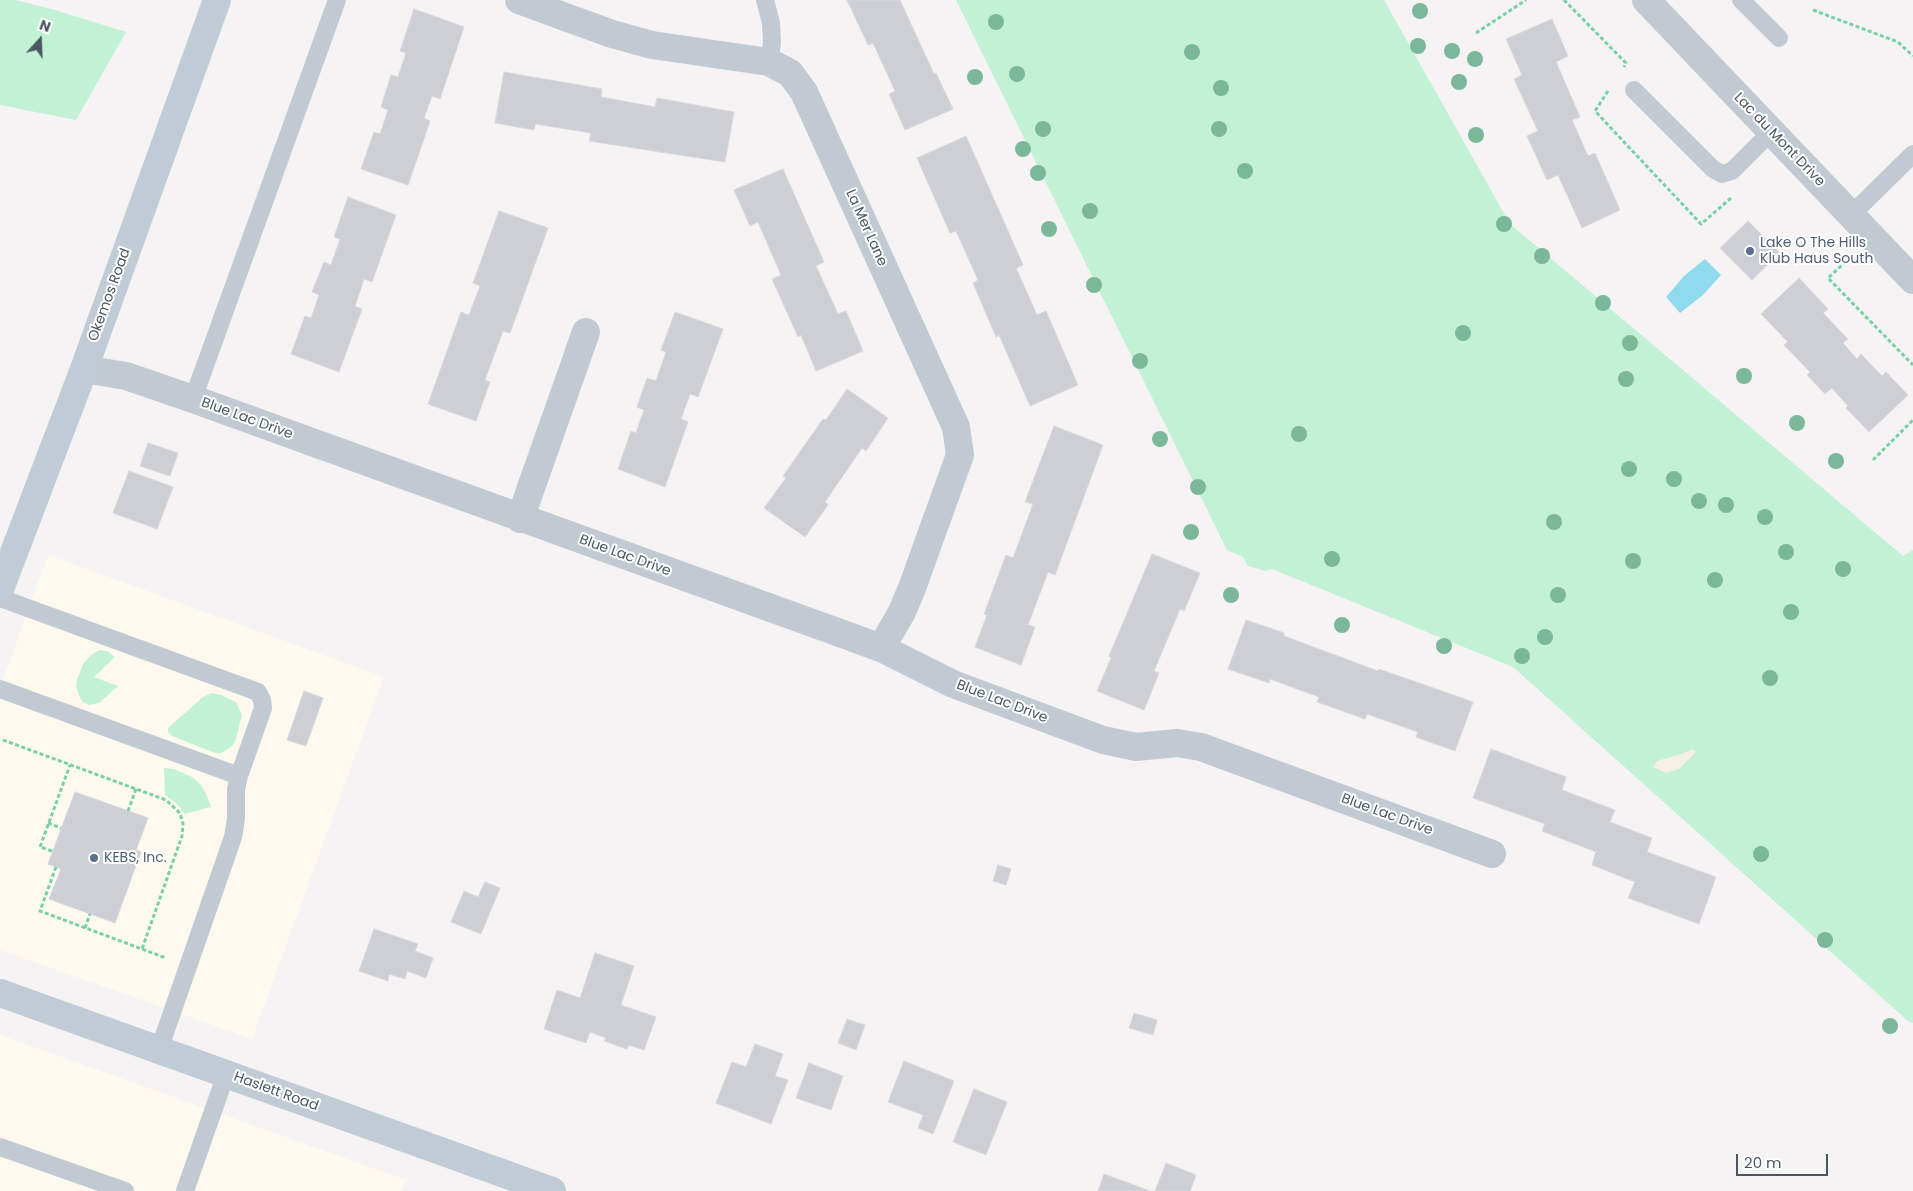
<!DOCTYPE html>
<style>
body{margin:0}
#map{position:relative;width:1913px;height:1191px;overflow:hidden;background:#f5f3f3;font-family:Poppins,sans-serif}
canvas{display:block}
.north{position:absolute;left:15px;top:15px;width:50px;height:50px;-webkit-text-stroke:4px #fff;paint-order:stroke;rotate:20deg;font-size:14px;font-weight:700;line-height:20px;text-align:center;color:#4a5661}
.north::after{content:'';display:block;margin:auto;width:18px;height:22px;background:#4a5661;clip-path:polygon(50% 0,100% 100%,50% 72%,0 100%)}
.scale{position:absolute;left:1736px;top:1154px;width:92px;height:22px;box-sizing:border-box;border:2px solid #4a5661;border-top:0;padding-left:6px;font-size:15px;line-height:18px;white-space:nowrap;color:#4a5661;-webkit-text-stroke:4px #fff;paint-order:stroke}
</style>
<div id="map">
<canvas width="1913" height="1191"></canvas>
<div class="north">N</div>
<div class="scale">20 m</div>
</div>
<script>
const c = document.querySelector('canvas').getContext('2d');
c.lineJoin = 'round';
function fillPath(path, color) { c.fillStyle = color; c.fill(path, 'evenodd'); }
const shape = rows => new Path2D(rows.map(r => 'M' + r).join(''));
function strokePath(path, color, width, dash) { c.strokeStyle = color; c.lineWidth = width; c.lineCap = dash ? 'butt' : 'round'; c.setLineDash(dash || []); c.stroke(path); }
function drawText(font, color, halo, rows, align = 'center') {
  c.font = font + ' Poppins,sans-serif'; c.lineWidth = 4; c.setLineDash([]); c.textBaseline = 'middle'; c.strokeStyle = halo; c.fillStyle = color; for (const [text, x, y, turn = 0] of rows) {
    c.save(); c.translate(x, y); c.rotate((+turn || 0) * Math.PI / 180); c.textAlign = isNaN(turn) ? turn : align; if (halo) c.strokeText(text, 0, 0); c.fillText(text, 0, 0); c.restore();
  }
}
const commercial = shape([
 [48,555,384,677,252,1039,0,950,0,688],
 [0,1035,406,1180,401,1191,0,1191]
]);
const green = shape([
 [0,0,15,0,55,10,126,32,76,120,0,105],
 [956,0,1384,0,1510,224,1903,556,1913,550,1913,1023,1908,1021,1513,667,1272,569,1265,571,1248,566,1243,557,1227,550],
 [99,650,107,651,115,657,94,677,118,686,99,703,89,705,83,702,80,698,76,687,77,680,83,664,90,656],
 [212,693,221,695,236,702,242,715,235,742,231,747,221,753,215,753,172,736,168,732,168,728,203,697],
 [164,768,174,769,192,777,201,785,207,796,211,807,185,814,176,803,165,795]
]);
const sand = shape([
 [1693,749,1696,752,1679,769,1666,773,1653,767,1657,761,1681,754]
]);
const water = shape([
 [1705,259,1721,275,1703,295,1680,313,1666,297,1684,276]
]);
const building = shape([
 [847,0,900,0,934,74,936,73,953,109,905,130,889,94,895,91,873,43,868,45,847,0],
 [414,9,464,27,440,99,432,96,424,118,430,121,408,185,361,169,374,132,380,134,388,110,381,107,391,75,398,77,406,53,400,51,414,9],
 [1552,19,1568,56,1556,62,1580,117,1572,120,1588,156,1595,153,1620,210,1582,228,1558,175,1547,180,1527,136,1538,131,1514,79,1522,75,1506,39,1552,19],
 [504,72,602,89,601,97,655,107,657,98,734,112,725,162,589,141,591,133,535,124,534,130,495,123,504,72],
 [966,136,1023,265,1016,268,1037,315,1046,311,1078,385,1030,406,999,335,996,337,973,283,978,280,956,231,950,233,917,158,966,136],
 [783,169,824,262,816,266,838,314,846,311,863,351,816,371,801,335,798,337,772,279,781,275,758,222,750,226,734,190,783,169],
 [348,197,396,215,372,282,364,279,355,306,362,309,339,372,291,354,305,316,311,318,319,295,312,292,324,262,331,265,340,239,334,237,348,197],
 [499,211,548,228,510,333,503,331,485,380,490,382,476,421,428,404,461,312,469,315,480,286,473,283,499,211],
 [1748,221,1780,253,1752,280,1720,248,1748,221],
 [1799,278,1828,309,1823,313,1848,339,1843,343,1857,359,1861,354,1882,376,1886,372,1908,395,1869,432,1846,408,1848,406,1832,388,1825,394,1807,375,1810,372,1784,345,1788,342,1761,314,1799,278],
 [675,312,723,329,698,397,690,394,681,419,688,422,665,487,618,469,631,431,636,433,644,410,637,407,647,378,656,381,666,352,661,350,675,312],
 [847,389,888,418,866,451,862,448,825,502,828,505,805,537,764,508,786,478,783,476,823,419,826,420,847,389],
 [1054,426,1103,445,1055,575,1048,572,1028,625,1035,627,1021,665,975,647,987,615,984,614,1006,555,1013,558,1033,504,1025,502,1054,426],
 [148,443,178,453,170,476,140,466,148,443],
 [129,471,173,487,157,529,113,513,129,471],
 [1152,554,1200,573,1184,611,1180,609,1154,671,1159,673,1144,710,1097,691,1111,658,1109,656,1152,554],
 [1246,620,1284,633,1284,636,1378,671,1379,669,1473,702,1455,751,1416,737,1418,732,1367,714,1365,719,1317,702,1319,697,1270,679,1269,683,1228,669,1246,620],
 [304,691,323,698,306,746,287,740,304,691],
 [1491,749,1566,777,1562,790,1615,810,1610,822,1652,838,1647,852,1716,877,1699,924,1628,898,1635,882,1592,865,1596,852,1542,831,1545,824,1473,798,1491,749],
 [75,792,148,818,136,850,141,852,115,923,49,899,61,869,48,864,75,792],
 [998,865,1011,869,1006,885,993,881,998,865],
 [485,882,500,888,481,934,451,922,464,891,478,897,485,882],
 [374,929,418,944,415,951,433,958,426,978,407,971,405,979,389,974,388,981,359,971,374,929],
 [595,953,634,966,621,1005,656,1017,644,1050,629,1045,627,1049,604,1041,606,1038,590,1032,586,1043,544,1029,557,990,580,998,595,953],
 [1134,1013,1157,1020,1153,1035,1129,1028,1134,1013],
 [847,1019,865,1025,856,1050,838,1043,847,1019],
 [755,1044,783,1054,775,1076,788,1080,771,1124,716,1103,732,1062,746,1067,755,1044],
 [904,1061,954,1081,933,1134,918,1128,923,1115,888,1102,904,1061],
 [809,1063,843,1076,831,1110,796,1098,809,1063],
 [974,1089,1007,1102,986,1155,953,1142,974,1089],
 [1166,1163,1196,1175,1190,1191,1155,1191,1166,1163],
 [1104,1174,1150,1191,1098,1191,1104,1174]
]);
const path = shape([
 [1564,0,1626,63,1624,67],
 [1813,10,1898,42,1913,56],
 [1476,33,1526,0],
 [1608,91,1595,111,1701,224,1731,198],
 [1851,257,1828,278,1913,365],
 [1873,460,1913,420],
 [3,740,166,800,180,813,183,824,182,836,142,949],
 [128,811,136,789],
 [48,823,61,828],
 [52,851,40,847,70,765],
 [56,867,40,911,166,958],
 [85,928,90,914]
]);
const lane = shape([
 [765,0,771,23,772,43,769,62],
 [1741,0,1779,38],
 [1634,90,1713,169,1722,174,1732,171,1771,132],
 [1851,215,1913,154],
 [193,399,337,0],
 [0,598,258,692,262,700,263,708,239,776,0,689],
 [159,1050,233,837,236,819,236,789,239,776],
 [0,1147,125,1191],
 [185,1191,226,1074]
]);
const street = shape([
 [519,0,612,34,652,45,769,62,790,73,804,92,956,427,960,455,912,588,902,612,881,648],
 [1646,0,1913,280],
 [84,369,126,376,193,399,840,633,881,648,953,684,1103,740,1136,747,1177,743,1201,747,1492,854],
 [520,519,586,332]
]);
const secondary = shape([
 [0,589,84,369,217,0],
 [0,993,552,1191]
]);
const trees = [
 [1420,11],
 [996,22],
 [1418,46],
 [1452,51],
 [1192,52],
 [1475,59],
 [1017,74],
 [975,77],
 [1459,82],
 [1221,88],
 [1043,129],
 [1219,129],
 [1476,135],
 [1023,149],
 [1245,171],
 [1038,173],
 [1090,211],
 [1504,224],
 [1049,229],
 [1542,256],
 [1094,285],
 [1603,303],
 [1463,333],
 [1630,343],
 [1140,361],
 [1744,376],
 [1626,379],
 [1797,423],
 [1299,434],
 [1160,439],
 [1836,461],
 [1629,469],
 [1674,479],
 [1198,487],
 [1699,501],
 [1726,505],
 [1765,517],
 [1554,522],
 [1191,532],
 [1786,552],
 [1332,559],
 [1633,561],
 [1843,569],
 [1715,580],
 [1231,595],
 [1558,595],
 [1791,612],
 [1342,625],
 [1545,637],
 [1444,646],
 [1522,656],
 [1770,678],
 [1761,854],
 [1825,940],
 [1890,1026]
];
const markers = [
 [1750,251,5,"#5c6f8a"],
 [94,858,5,"#5c6f8a"]
];
const streetNames = [
 ["Lac du Mont Drive",1779,140,46],
 ["La Mer Lane",866,228,66],
 ["Okemos Road",110,295,-70],
 ["Blue Lac Drive",247,419,20],
 ["Blue Lac Drive",625,556,20],
 ["Blue Lac Drive",1002,702,21],
 ["Blue Lac Drive",1387,815,20],
 ["Haslett Road",276,1092,20]
];
const serviceNames = [
 ["Lake O The Hills",1760,243],
 ["Klub Haus South",1760,259],
 ["KEBS, Inc.",104,858]
];
fillPath(commercial, '#fdf9ef');
fillPath(green, '#c3f1d5');
fillPath(sand, '#f5f0e5');
fillPath(water, '#90daee');
fillPath(building, '#cdcfd5');
strokePath(building, '#d7d9de', 1);
strokePath(path, '#7ad0a6', 3, [4, 2.5]);
strokePath(lane, '#c1cad2', 18);
strokePath(street, '#c1cad2', 28);
strokePath(secondary, '#c1cbd6', 28);
c.fillStyle = '#7bb799';
for (const [x, y] of trees) { c.beginPath(); c.arc(x, y, 8, 0, 2 * Math.PI); c.fill(); }
for (const [x, y, r, color] of markers) { const dot = new Path2D(); dot.arc(x, y, r, 0, 2 * Math.PI); c.fillStyle = color; c.fill(dot); strokePath(dot, '#fff', 2); }
drawText('14px', '#4a5661', '#fff', streetNames);
drawText('14px', '#4e5e75', '#fff', serviceNames, 'left');
</script>
